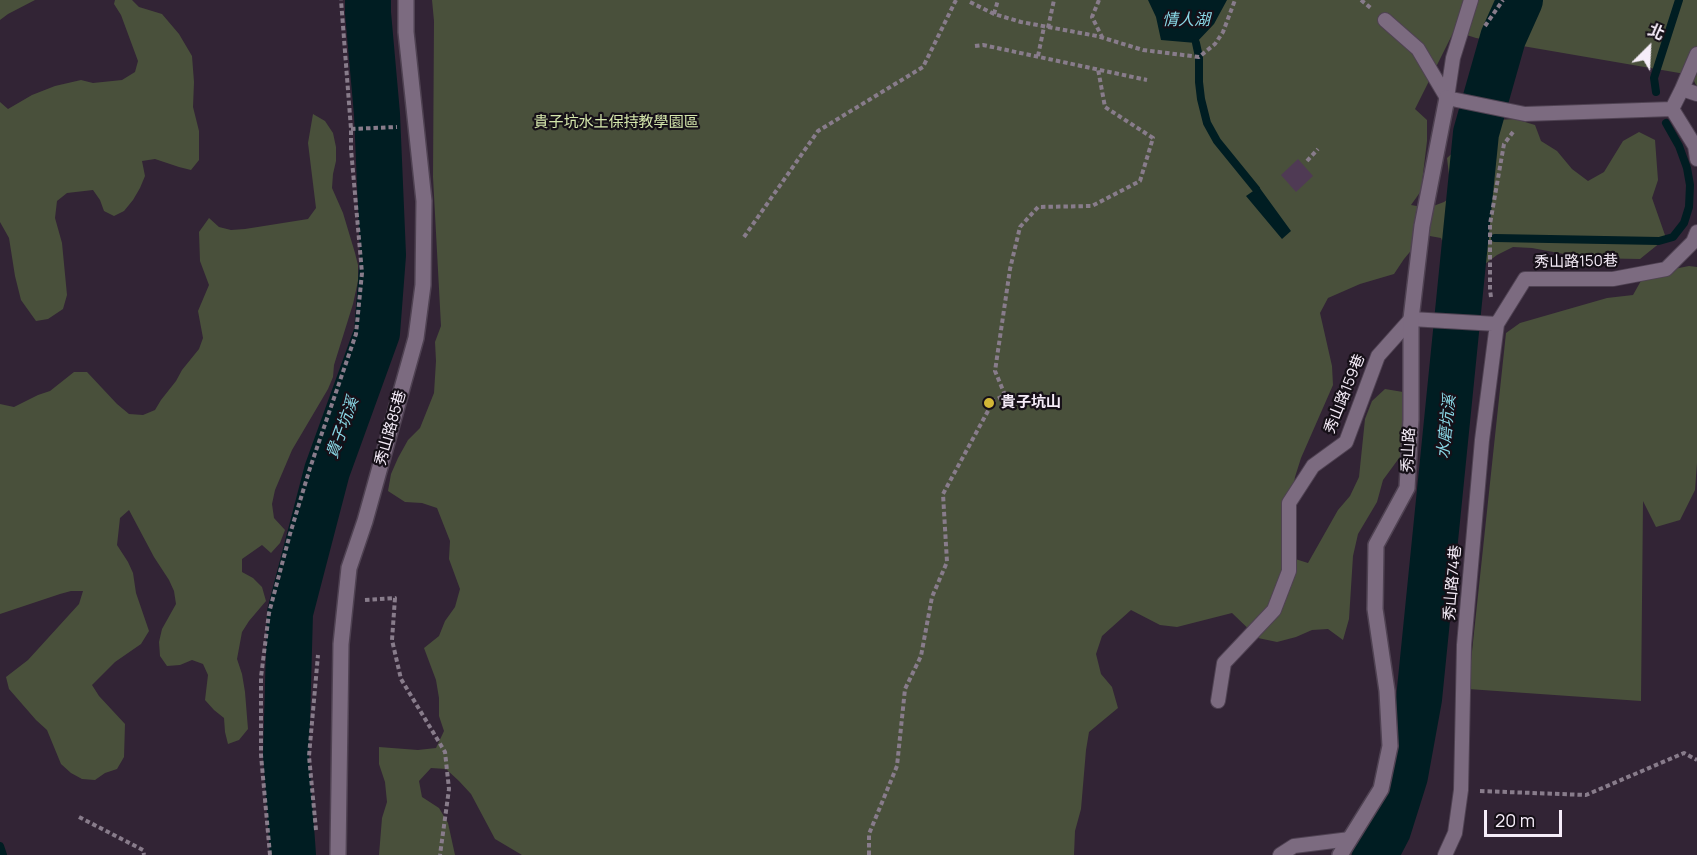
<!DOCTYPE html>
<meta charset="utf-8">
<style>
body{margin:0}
#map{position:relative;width:1697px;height:855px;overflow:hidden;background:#322435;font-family:Manrope,"Noto Sans TC",sans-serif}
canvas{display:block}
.north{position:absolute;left:1619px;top:18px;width:60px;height:60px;-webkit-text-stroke:4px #161018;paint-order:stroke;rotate:24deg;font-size:16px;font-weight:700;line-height:24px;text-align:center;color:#f6edf9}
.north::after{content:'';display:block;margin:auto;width:21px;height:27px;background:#f6edf9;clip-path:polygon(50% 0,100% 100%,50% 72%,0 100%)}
.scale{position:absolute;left:1484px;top:810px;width:78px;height:27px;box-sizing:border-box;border:3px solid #f6edf9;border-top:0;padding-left:8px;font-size:18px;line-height:21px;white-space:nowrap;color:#f6edf9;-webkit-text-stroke:4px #161018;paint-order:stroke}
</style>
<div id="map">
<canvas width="1697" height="855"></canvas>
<div class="north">北</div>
<div class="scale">20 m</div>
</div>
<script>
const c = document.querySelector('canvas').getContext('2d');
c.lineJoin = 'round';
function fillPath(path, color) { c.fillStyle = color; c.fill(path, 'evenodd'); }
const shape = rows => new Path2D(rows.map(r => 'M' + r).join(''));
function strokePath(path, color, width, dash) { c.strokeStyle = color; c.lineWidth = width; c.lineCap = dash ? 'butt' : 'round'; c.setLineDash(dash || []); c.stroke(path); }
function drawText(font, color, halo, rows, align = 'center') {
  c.font = font + ' Manrope,"Noto Sans TC",sans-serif'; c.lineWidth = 4.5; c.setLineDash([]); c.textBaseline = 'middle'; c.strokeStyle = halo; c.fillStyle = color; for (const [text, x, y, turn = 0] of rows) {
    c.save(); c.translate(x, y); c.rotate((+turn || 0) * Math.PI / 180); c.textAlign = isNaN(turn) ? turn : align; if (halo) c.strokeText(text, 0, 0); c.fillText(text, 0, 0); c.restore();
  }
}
const green = shape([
 [0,0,35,0,8,14,0,20],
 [115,0,132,0,139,7,162,14,179,34,192,56,194,82,193,107,199,131,199,160,191,170,179,167,155,159,142,161,145,176,140,188,133,200,124,211,114,216,104,211,100,200,93,190,67,193,57,201,55,218,62,243,67,295,63,309,48,319,36,321,21,300,15,276,9,238,0,222,0,102,8,109,32,95,55,86,81,80,93,83,122,80,135,72,138,61,121,15,114,4],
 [432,0,1697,0,1697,87,1691,75,1476,38,1454,31,1415,109,1427,120,1427,141,1421,191,1411,205,1428,208,1444,202,1459,191,1449,175,1447,158,1458,148,1467,132,1484,131,1497,120,1515,119,1535,125,1541,141,1557,151,1572,169,1588,181,1604,172,1623,141,1639,132,1655,140,1658,180,1652,198,1666,238,1640,259,1585,258,1532,248,1513,247,1497,255,1465,279,1453,270,1441,238,1424,235,1404,259,1394,274,1360,284,1328,298,1320,313,1332,366,1333,385,1301,458,1295,477,1292,496,1289,557,1308,563,1338,510,1350,496,1359,477,1365,419,1372,401,1385,389,1403,392,1404,412,1401,433,1405,450,1383,480,1377,502,1358,534,1353,556,1349,619,1343,640,1328,629,1312,630,1296,637,1277,642,1258,638,1232,613,1177,627,1160,625,1131,610,1102,636,1096,654,1101,674,1112,687,1118,708,1089,732,1086,750,1081,809,1075,831,1074,855,522,855,495,839,471,794,459,781,446,769,431,768,419,781,422,797,439,808,448,823,455,855,379,855,382,818,387,802,385,782,379,764,379,747,418,750,436,748,444,731,439,716,439,698,436,680,424,648,439,636,445,621,455,607,460,589,449,559,450,541,437,508,422,503,405,502,388,491,391,474,398,458,408,440,420,428,434,393,436,361,435,342,441,326,433,177,434,21],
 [313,114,325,121,333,133,336,147,336,161,333,174,332,188,343,213,355,253,358,265,358,281,353,304,334,365,333,377,328,389,292,450,275,490,272,504,274,518,285,530,280,543,271,553,262,545,242,559,242,572,253,578,262,587,266,601,249,621,242,632,237,659,242,674,245,692,248,729,239,740,228,744,225,732,224,718,214,710,205,700,208,675,203,664,192,660,180,665,167,666,160,656,159,642,162,629,176,604,174,591,169,580,154,557,129,510,120,518,117,545,128,562,133,573,136,593,149,631,141,644,115,662,92,685,99,696,125,724,124,757,117,769,105,773,95,780,82,779,71,773,61,764,47,730,36,720,9,689,6,677,28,660,79,604,83,591,71,591,60,594,0,614,0,404,14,407,38,395,50,391,74,372,87,372,117,404,129,414,143,415,155,410,161,400,176,381,182,370,199,349,203,338,198,311,209,285,200,261,199,232,209,218,219,227,231,230,245,229,308,219,316,208,308,143],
 [1689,266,1697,267,1697,463,1695,490,1680,520,1656,527,1643,501,1641,701,1468,689,1506,333,1520,323,1607,298,1633,295,1642,279,1664,271]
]);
const water = shape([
 [1148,0,1227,0,1214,24,1196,43,1161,40,1156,17],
 [1259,187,1291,231,1282,239,1246,196]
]);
const stream = shape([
 [1196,43,1199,57,1199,82,1201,99,1207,123,1217,141,1256,189],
 [1656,92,1654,78,1679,0],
 [1466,237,1485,238],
 [1495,238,1659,241,1673,237,1684,223,1689,207,1690,185,1687,168,1679,146,1666,123],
 [0,846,3,855]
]);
const river = shape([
 [293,855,286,756,290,613,327,471,377,333,383,255,377,114,368,13,368,0],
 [1375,855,1388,830,1405,776,1419,699,1476,133,1503,38,1520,0]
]);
const building = shape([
 [1298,159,1313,176,1296,192,1281,175]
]);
const path = shape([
 [1099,0,1092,17,1102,37],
 [1361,0,1372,9],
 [970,2,994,14,1021,22,1097,36,1143,50,1199,57,1215,44,1223,32,1235,0],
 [994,14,998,0],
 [1485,26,1503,0],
 [1048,28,1054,0],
 [975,46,983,45,1147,80],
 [1038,56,1044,27],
 [351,129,397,127],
 [1307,161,1318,149],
 [744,237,818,131,923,67,956,0],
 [1491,297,1490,290,1490,224,1504,144,1513,132],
 [365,600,395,598,392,640,401,679,445,752,449,789,440,855],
 [1480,791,1586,795,1684,753,1697,760],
 [79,817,143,850,144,855],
 [316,830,309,756,318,655],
 [270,855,261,755,261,677,269,613,290,534,310,468,356,334,362,273,351,149,351,129,341,0],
 [869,855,869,834,897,766,905,689,921,656,932,597,947,562,943,494,989,409,989,403,1005,395,995,371,1010,269,1020,227,1038,207,1092,206,1140,181,1153,138,1105,107,1098,69]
]);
const service = shape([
 [1385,20,1418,49,1447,98,1525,114,1672,109],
 [1697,54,1682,89,1672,109,1695,146,1697,159],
 [1682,89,1697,94],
 [1447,98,1453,58,1471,0],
 [1497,324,1525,279,1613,279,1666,269,1693,242,1697,232],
 [1218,701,1224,663,1274,610,1289,571,1289,503,1313,466,1346,442,1378,356,1411,319,1497,324,1482,440,1464,645,1461,790,1455,833,1445,855],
 [1280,855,1294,846,1350,839]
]);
const minor = shape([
 [338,855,341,644,349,568,365,521,416,338,423,285,424,201,406,32,406,0],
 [1340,855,1381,789,1390,746,1387,691,1375,609,1376,545,1407,488,1411,420,1411,319,1422,226,1447,98]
]);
const markers = [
 [989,403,6,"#d2b736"]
];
const parkNames = [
 ["貴子坑水土保持教學園區",616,123]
];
const streetNames = [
 ["秀山路150巷",1576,262,-1],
 ["秀山路159巷",1345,394,-68],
 ["秀山路85巷",391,428,-74],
 ["秀山路",1409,450,-87],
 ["秀山路74巷",1453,583,-85]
];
const poiNames = [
 ["貴子坑山",1001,403]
];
const waterNames = [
 ["情人湖",1186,21],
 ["水磨坑溪",1447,427,-84],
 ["貴子坑溪",343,428,-70]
];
fillPath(green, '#49503b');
fillPath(water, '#001d22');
strokePath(stream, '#001d22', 8);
strokePath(river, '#001d22', 46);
fillPath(building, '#4f3a54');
strokePath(service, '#4f4252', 16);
strokePath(minor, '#4f4252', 18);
strokePath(path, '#887c8b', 4, [4.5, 3]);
strokePath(service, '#7c6b80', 14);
strokePath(minor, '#7c6b80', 15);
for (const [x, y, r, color] of markers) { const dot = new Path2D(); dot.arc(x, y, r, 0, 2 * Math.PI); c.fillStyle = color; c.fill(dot); strokePath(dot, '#161018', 2); }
drawText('15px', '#d5e7ac', '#161018', parkNames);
drawText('15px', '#f6edf9', '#161018', streetNames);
drawText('bold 15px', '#f6edf9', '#161018', poiNames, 'left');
drawText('italic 16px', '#8ad8e6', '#161018', waterNames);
</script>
